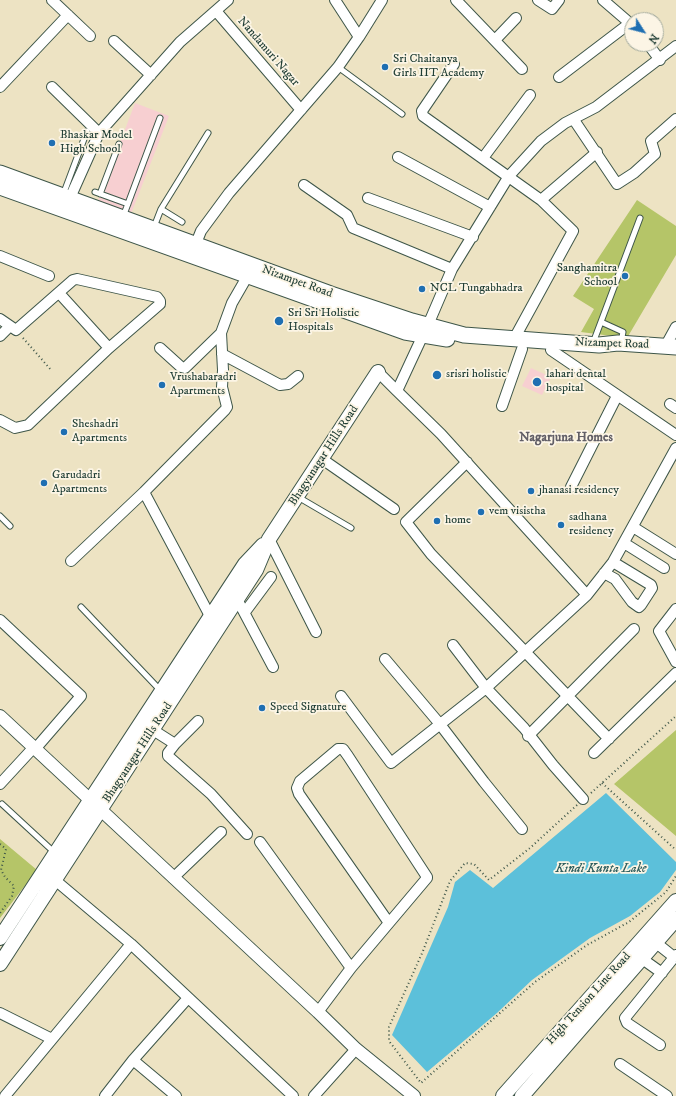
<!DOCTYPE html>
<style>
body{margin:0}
#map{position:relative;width:676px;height:1096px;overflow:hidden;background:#ede3c3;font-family:"IM FELL DW Pica",serif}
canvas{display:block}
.north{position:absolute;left:624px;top:12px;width:40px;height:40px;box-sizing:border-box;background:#fcf5e5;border:1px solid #a4ab9e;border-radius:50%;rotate:126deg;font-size:11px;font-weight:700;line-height:16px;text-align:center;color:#1f3d34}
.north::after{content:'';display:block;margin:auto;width:14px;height:18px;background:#1f6fb2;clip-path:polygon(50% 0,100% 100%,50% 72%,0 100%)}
</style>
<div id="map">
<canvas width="676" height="1096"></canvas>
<div class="north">N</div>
</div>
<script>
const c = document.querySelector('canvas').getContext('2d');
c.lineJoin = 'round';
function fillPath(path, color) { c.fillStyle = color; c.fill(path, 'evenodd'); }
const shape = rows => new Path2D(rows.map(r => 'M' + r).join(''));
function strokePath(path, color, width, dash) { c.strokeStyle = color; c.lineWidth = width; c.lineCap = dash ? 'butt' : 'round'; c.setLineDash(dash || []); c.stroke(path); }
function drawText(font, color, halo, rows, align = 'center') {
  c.font = font + ' "IM FELL DW Pica",serif'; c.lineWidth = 3.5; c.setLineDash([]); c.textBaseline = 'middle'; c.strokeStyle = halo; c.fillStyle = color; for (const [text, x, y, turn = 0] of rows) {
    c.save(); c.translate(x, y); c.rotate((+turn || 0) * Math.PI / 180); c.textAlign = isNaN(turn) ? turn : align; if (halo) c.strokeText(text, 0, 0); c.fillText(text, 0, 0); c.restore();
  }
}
const built = shape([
 [135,103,169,116,131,214,98,201],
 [531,368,551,377,542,395,522,386]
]);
const green = shape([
 [637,200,676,226,676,255,627,338,581,332,594,309,573,296],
 [676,730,676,836,614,784],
 [0,839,37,870,0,918]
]);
const water = shape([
 [606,793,676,862,676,870,660,892,630,916,590,938,532,980,497,1013,427,1072,392,1035,448,907,455,882,470,870,493,888]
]);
const path = shape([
 [23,338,52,371],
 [602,783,676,850],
 [591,793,676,716],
 [577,805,530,848,489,880,474,864,465,863,450,881,423,951,389,1027,389,1041,421,1083,535,982,587,945,629,922,666,892,676,876],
 [0,844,6,849,1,870,5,877,14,886,12,896,0,913]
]);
const service = shape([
 [338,67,402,114],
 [95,192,128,204],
 [100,194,119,144],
 [63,195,87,131],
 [161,209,182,222],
 [123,217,160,118],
 [154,227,161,209,208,133],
 [601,322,623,332,621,342],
 [593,343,640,218],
 [298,497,351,528],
 [0,516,10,526],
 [81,607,161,691],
 [2,804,55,853]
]);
const minor = shape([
 [52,0,90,36],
 [335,0,359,37],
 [456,0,522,69],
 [538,0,552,9,559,0],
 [603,0,632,25],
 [216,11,301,110],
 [495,40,516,18],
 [114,41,151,75],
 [648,44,660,60],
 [454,64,422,111,423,116,541,200,573,231,514,339],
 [559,77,630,23],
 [0,87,68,15],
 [52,87,99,133],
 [574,120,617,184,634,173,655,154,651,141,676,119],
 [398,157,490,207],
 [483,158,530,95],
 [304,185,347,215,353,228,452,269],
 [70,198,99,133,180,42,228,0],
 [368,198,473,237],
 [541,200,597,152],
 [195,246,201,231,229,193,338,67,359,37,382,0],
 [0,256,49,276],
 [59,293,109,348],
 [0,319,16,330,73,280,77,279,157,297,160,301,160,304,109,348,28,425,15,428,0,420],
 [428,325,452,269,509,176,541,141,565,123,596,107,676,46],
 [0,336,10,326],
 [665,347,676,327],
 [160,348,181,367,185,368,221,333],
 [551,350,676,435],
 [222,354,280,385,288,384,298,376],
 [378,372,397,391,423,335],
 [397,391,441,434,587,595],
 [670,404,676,408],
 [502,406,522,349],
 [322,459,394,509],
 [467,462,406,522,431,554,609,739],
 [571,487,617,396],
 [144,492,210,616],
 [633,527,676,554],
 [269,539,316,632],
 [624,543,664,568],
 [71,561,144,492,225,410,227,407,222,387,223,370,221,333,232,303,251,270],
 [604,573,615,579,632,602,639,607,641,605,652,588,651,585,613,562],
 [237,599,273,667],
 [676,609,659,631,676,662],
 [245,612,271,577],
 [0,620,81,696,36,748],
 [453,645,486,688,524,728,553,765,583,799],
 [385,659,439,723,484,782,522,829],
 [341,696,391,763,486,688,587,595,613,562,676,448],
 [198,721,175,744,168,753,168,756,211,794,247,834],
 [153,730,175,744],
 [528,736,634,629],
 [594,753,676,673],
 [0,784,35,746],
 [260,842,351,968],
 [173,878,221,832],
 [55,880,131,944,293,1096],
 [655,942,674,957],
 [641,958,662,973],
 [318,1012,351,968,427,878,427,877,348,756,343,749,338,749,300,781,297,788,299,794,389,923],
 [0,1013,52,1039],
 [660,1045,627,1023,625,1018,676,955],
 [133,1060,176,1096],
 [620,1064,667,1096],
 [5,1096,131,944],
 [105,1096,133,1060,188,998],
 [314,1096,356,1049]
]);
const tertiary = shape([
 [0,716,318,1012,356,1049,414,1096]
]);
const secondary = shape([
 [0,938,245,564,263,545],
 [0,964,256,570,269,539,378,372],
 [503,1096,676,901],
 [522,1096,676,919]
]);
const primary = shape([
 [0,173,331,294,412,321,464,335,599,345,618,343,676,347],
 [0,187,405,332,447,339]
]);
const markers = [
 [385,67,4,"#1f6fb2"],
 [52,143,4,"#1f6fb2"],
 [625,276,4,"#1f6fb2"],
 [422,289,4,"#1f6fb2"],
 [279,321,5,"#1f6fb2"],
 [437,375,5,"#1f6fb2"],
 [537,382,5,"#1f6fb2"],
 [162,385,4,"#1f6fb2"],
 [64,432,4,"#1f6fb2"],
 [44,483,4,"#1f6fb2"],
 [531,491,4,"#1f6fb2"],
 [481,512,4,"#1f6fb2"],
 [437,521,4,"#1f6fb2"],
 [561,525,4,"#1f6fb2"],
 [262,708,4,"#1f6fb2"]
];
const streetNames = [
 ["Nandamuri Nagar",268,52,49],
 ["Nizampet Road",297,282,20],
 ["Nizampet Road",612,344,2],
 ["Bhagyanagar Hills Road",324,456,-57],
 ["Bhagyanagar Hills Road",138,753,-57],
 ["High Tension Line Road",589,999,-48]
];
const poiNames = [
 ["Sri Chaitanya",393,60],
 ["Girls IIT Academy",393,74],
 ["Bhaskar Model",60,136],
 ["High School",60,150],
 ["Sanghamitra",617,269,"right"],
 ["School",617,283,"right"],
 ["NCL Tungabhadra",430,289],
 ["Sri Sri Holistic",288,314],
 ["Hospitals",288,328],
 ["srisri holistic",446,375],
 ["lahari dental",546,375],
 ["hospital",546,389],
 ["Vrushabaradri",170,378],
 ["Apartments",170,392],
 ["Sheshadri",72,425],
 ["Apartments",72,439],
 ["Garudadri",52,476],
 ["Apartments",52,490],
 ["jhanasi residency",539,491],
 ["vem visistha",489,512],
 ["sadhana",569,518],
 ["residency",569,532],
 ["home",445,521],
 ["Speed Signature",270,708]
];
const neighbourhoodNames = [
 ["Nagarjuna Homes",566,438]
];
const waterNames = [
 ["Kindi Kunta Lake",601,869]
];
fillPath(built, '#f7cfd1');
fillPath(green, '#b5c568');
fillPath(water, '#5cc0da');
strokePath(service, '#3e5649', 7);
strokePath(minor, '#3e5649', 12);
strokePath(tertiary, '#3e5649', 14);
strokePath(secondary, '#3e5649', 16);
strokePath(primary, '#3e5649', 17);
strokePath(path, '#3e5649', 2, [1, 3]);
strokePath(service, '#fff', 5);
strokePath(minor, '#fff', 10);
strokePath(tertiary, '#fff', 12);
strokePath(secondary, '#fff', 14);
strokePath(primary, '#fff', 15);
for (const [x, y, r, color] of markers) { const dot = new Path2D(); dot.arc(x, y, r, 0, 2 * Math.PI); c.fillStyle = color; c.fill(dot); strokePath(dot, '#fcf5e5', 1.5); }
drawText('12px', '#1f3d34', '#fcf5e5', streetNames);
drawText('12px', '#1f3d34', '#fcf5e5', poiNames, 'left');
drawText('bold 13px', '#625f67', '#fcf5e5', neighbourhoodNames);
drawText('italic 13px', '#2e5e5e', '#fcf5e5', waterNames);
</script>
